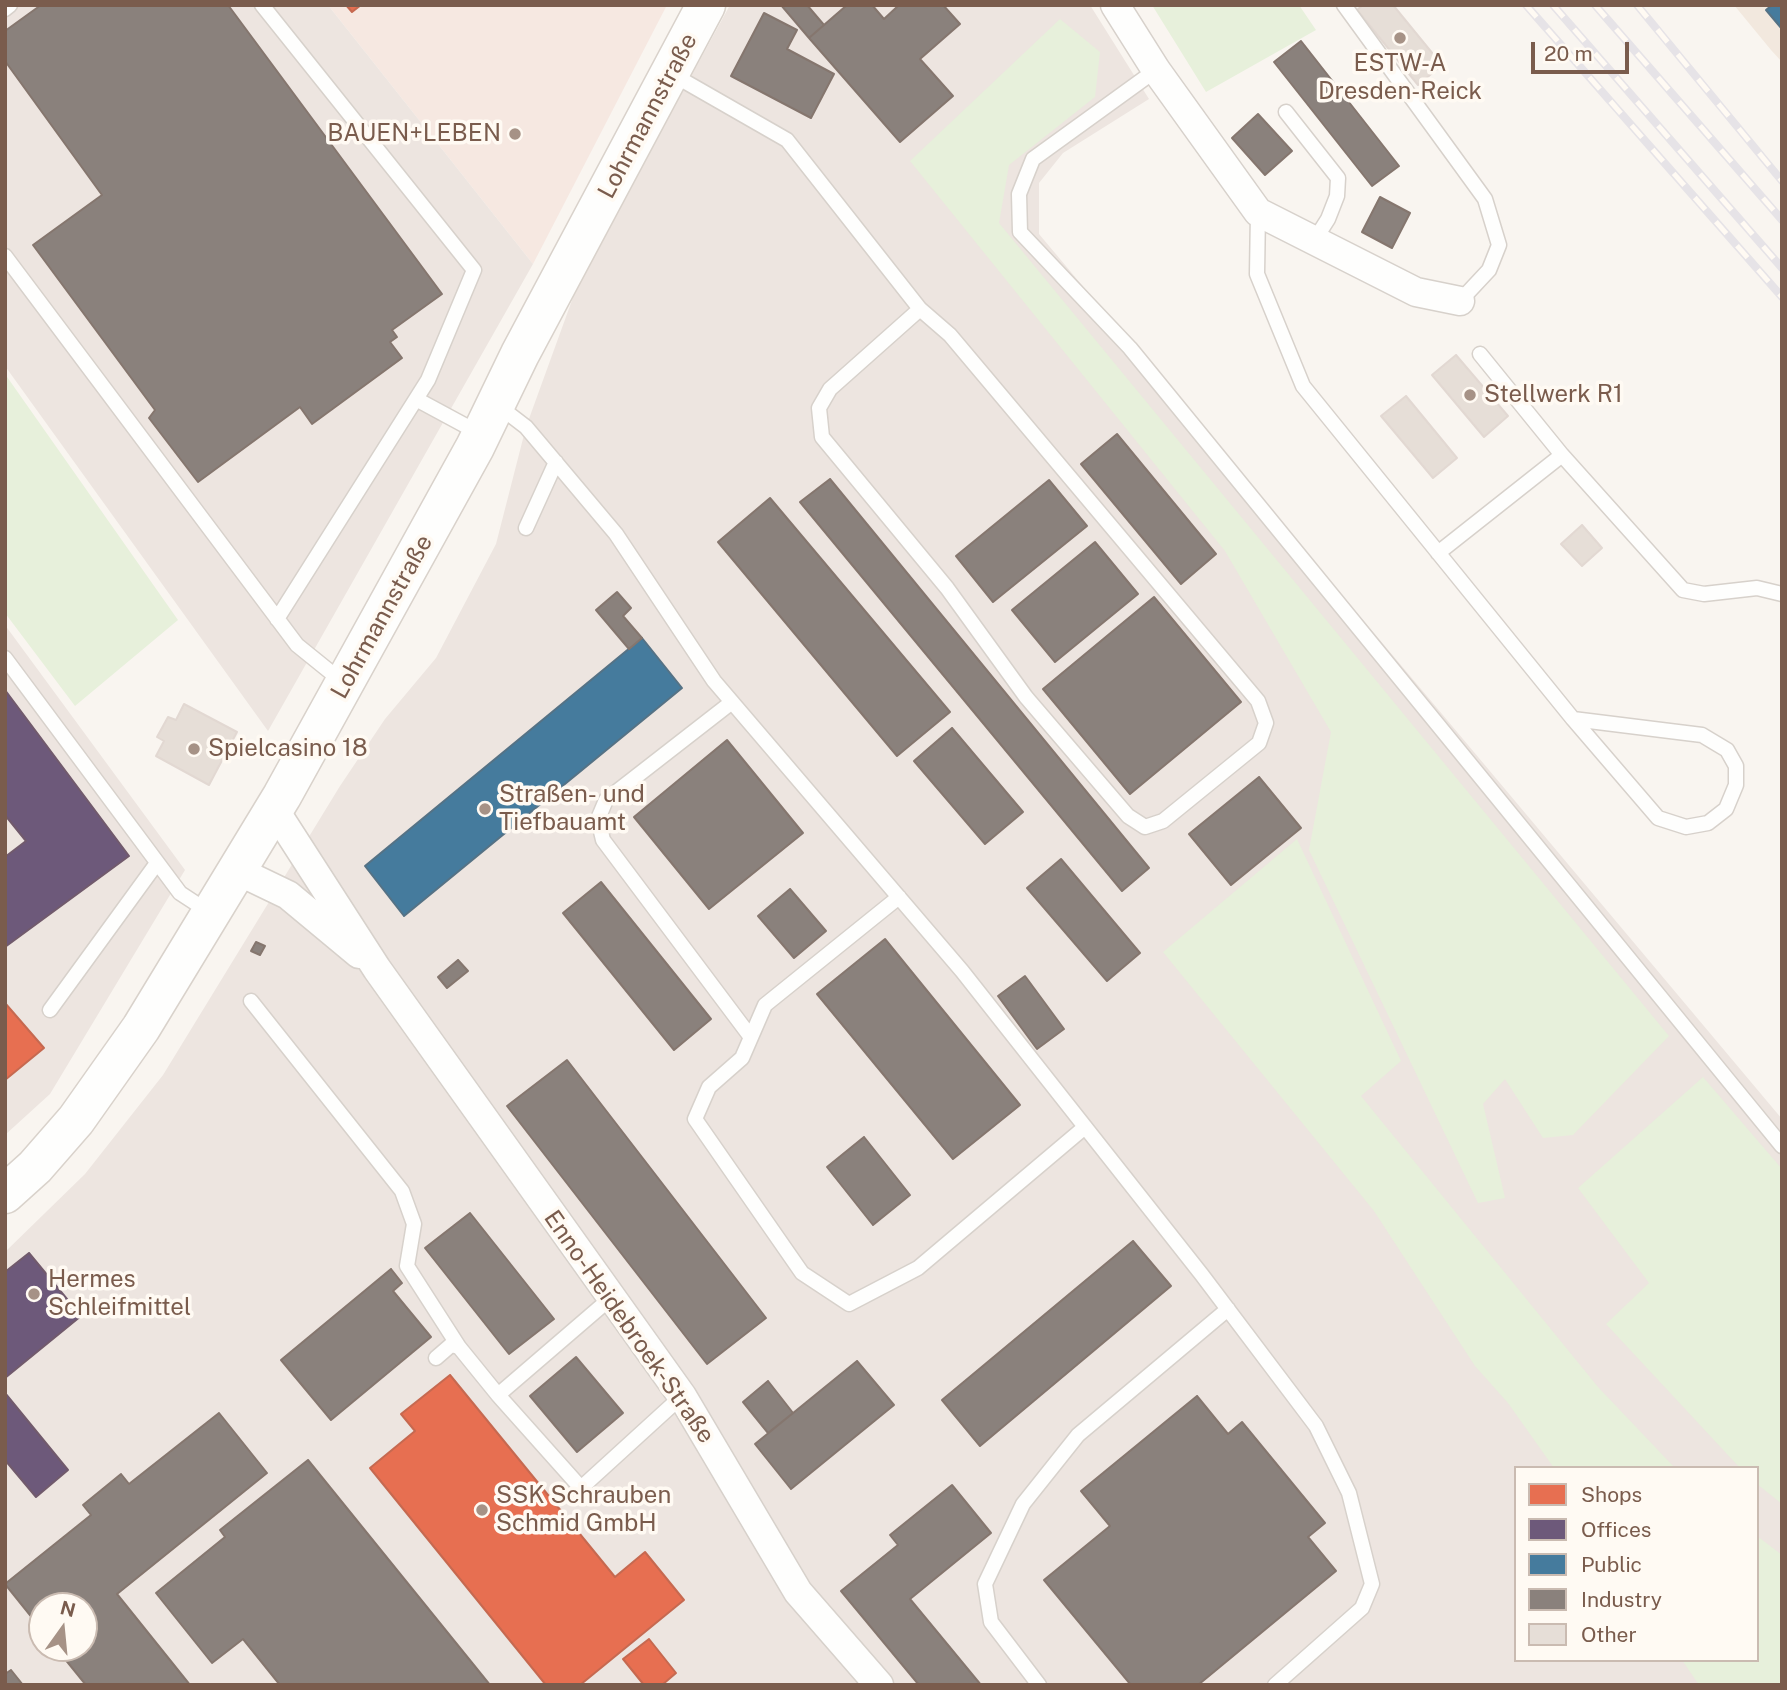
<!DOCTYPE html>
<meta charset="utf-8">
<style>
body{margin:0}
#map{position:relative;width:1787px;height:1690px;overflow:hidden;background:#f9f5f0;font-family:"Public Sans",sans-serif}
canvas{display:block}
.frame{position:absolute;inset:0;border:7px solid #7a5c4d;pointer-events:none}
.legend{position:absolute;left:1514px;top:1466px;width:245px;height:196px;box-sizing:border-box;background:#fffaf3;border:2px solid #cabbb1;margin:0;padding:9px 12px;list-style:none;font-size:21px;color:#7a5c4d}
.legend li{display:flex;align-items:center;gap:14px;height:35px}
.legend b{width:35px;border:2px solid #cabbb1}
.north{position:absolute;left:28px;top:1592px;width:70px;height:70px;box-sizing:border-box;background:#fffaf3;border:2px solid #cabbb1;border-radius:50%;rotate:15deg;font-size:19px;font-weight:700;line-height:28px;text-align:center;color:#7a5c4d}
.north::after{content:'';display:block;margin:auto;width:24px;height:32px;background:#a69286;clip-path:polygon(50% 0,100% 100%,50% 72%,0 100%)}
.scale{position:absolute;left:1531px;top:42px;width:98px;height:32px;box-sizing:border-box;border:4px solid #7a5c4d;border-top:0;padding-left:9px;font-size:21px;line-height:24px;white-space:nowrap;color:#7a5c4d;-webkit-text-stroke:5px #fffaf3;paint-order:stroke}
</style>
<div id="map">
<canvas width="1787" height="1690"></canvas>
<div class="frame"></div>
<ul class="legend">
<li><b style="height:19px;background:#e76f51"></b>Shops</li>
<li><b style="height:19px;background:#6d597a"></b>Offices</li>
<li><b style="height:19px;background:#457b9d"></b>Public</li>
<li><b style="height:19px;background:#8a817c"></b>Industry</li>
<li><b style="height:19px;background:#e6ded7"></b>Other</li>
</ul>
<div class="north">N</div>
<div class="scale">20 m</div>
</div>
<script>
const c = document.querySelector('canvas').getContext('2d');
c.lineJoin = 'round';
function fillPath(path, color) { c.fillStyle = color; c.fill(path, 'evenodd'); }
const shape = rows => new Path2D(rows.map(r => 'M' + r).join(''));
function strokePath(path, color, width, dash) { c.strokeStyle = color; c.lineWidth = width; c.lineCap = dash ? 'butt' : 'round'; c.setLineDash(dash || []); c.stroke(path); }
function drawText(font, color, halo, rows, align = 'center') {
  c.font = font + ' "Public Sans",sans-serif'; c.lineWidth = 7; c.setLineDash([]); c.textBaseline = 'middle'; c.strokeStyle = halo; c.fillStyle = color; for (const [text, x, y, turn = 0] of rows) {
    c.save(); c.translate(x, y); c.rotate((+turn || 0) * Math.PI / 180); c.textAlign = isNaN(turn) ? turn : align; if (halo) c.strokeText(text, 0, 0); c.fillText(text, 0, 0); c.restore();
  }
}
const residential = shape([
 [1734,5,1782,5,1782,62,1771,50]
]);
const commercial = shape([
 [328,5,667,5,533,264]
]);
const industrial = shape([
 [5,5,328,5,533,264,268,731,5,366],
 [730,5,1090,5,1149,99,1063,153,1039,183,1039,234,1782,1119,1782,1685,5,1685,5,1252,85,1174,163,1075,340,786,385,719,436,658,496,544,526,427,579,281],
 [1516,1468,1757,1468,1757,1660,1516,1660],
 [42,1606,84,1606,84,1648,42,1648],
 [5,625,185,870,50,1094,5,1135]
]);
const green = shape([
 [1152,5,1299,5,1316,30,1206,92],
 [1060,19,1100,52,1095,97,1009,165,999,223,1669,1036,1573,1135,1543,1138,1505,1079,1483,1104,1505,1198,1478,1203,1309,850,1331,732,1225,551,910,161],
 [5,374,178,620,75,706,5,613],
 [1297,839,1401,1061,1361,1096,1598,1387,1675,1468,1554,1468,1508,1403,1475,1366,1374,1211,1163,952],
 [1703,1077,1782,1169,1782,1504,1757,1484,1757,1468,1740,1468,1606,1324,1649,1283,1578,1188],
 [1757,1536,1782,1555,1782,1685,1699,1685,1682,1660,1757,1660]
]);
const shops = shape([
 [346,5,361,5,352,12,346,5],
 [5,1003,44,1048,5,1080,5,1003],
 [450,1375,615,1577,645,1552,684,1600,580,1685,546,1685,370,1468,415,1431,401,1414,450,1375],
 [649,1639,676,1673,662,1685,644,1685,623,1659,649,1639]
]);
const offices = shape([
 [5,690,129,856,5,947,5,857,26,841,5,815,5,690],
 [29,1253,81,1316,5,1378,5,1272,29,1253],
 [5,1393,68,1470,36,1497,5,1460,5,1393]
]);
const public = shape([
 [1772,5,1782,5,1782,29,1766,10,1772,5],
 [642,638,682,688,404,916,365,866,642,638]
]);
const industry = shape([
 [41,5,228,5,442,294,392,330,397,337,390,342,402,358,312,424,300,407,198,482,149,418,155,410,33,245,102,195,5,61,5,31,41,5],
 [781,5,807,5,824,25,809,38,781,5],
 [847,5,872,5,884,19,899,5,943,5,960,24,920,59,953,96,900,142,809,38,847,5],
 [764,13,797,30,787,49,834,74,811,118,731,76,764,13],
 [1301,41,1399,166,1372,186,1274,62,1301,41],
 [1258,114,1292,151,1265,175,1232,138,1258,114],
 [1380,197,1410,213,1392,248,1362,232,1380,197],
 [1117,434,1216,554,1181,584,1081,464,1117,434],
 [830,479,1149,868,1122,891,800,502,830,479],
 [1049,480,1087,526,993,602,956,556,1049,480],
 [770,498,950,712,897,756,718,542,770,498],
 [1095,542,1138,594,1055,662,1012,610,1095,542],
 [617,592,631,608,623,616,642,638,629,649,596,610,617,592],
 [1154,597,1241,702,1130,794,1043,689,1154,597],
 [952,728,1023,812,985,844,914,761,952,728],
 [727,740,803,833,709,909,634,817,727,740],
 [1259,777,1301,828,1231,885,1189,834,1259,777],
 [1061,859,1140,953,1107,981,1027,888,1061,859],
 [601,882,711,1019,674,1050,563,913,601,882],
 [790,889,826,931,794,958,758,916,790,889],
 [885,939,1020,1105,953,1159,817,994,885,939],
 [256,942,265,946,260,955,251,951,256,942],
 [458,960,468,971,447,988,438,977,458,960],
 [1025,976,1064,1029,1037,1049,998,996,1025,976],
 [567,1060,766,1318,707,1364,507,1106,567,1060],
 [864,1137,910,1195,873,1225,827,1167,864,1137],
 [470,1213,554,1319,509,1354,425,1248,470,1213],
 [1133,1241,1171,1286,980,1446,942,1400,1133,1241],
 [391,1269,402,1283,393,1291,431,1337,331,1420,281,1360,391,1269],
 [576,1357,623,1413,577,1452,530,1396,576,1357],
 [857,1361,894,1405,791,1489,755,1444,857,1361],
 [768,1381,793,1413,768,1433,743,1402,768,1381],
 [1197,1396,1228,1434,1242,1422,1325,1523,1308,1537,1336,1571,1198,1685,1131,1685,1044,1580,1110,1526,1081,1491,1197,1396],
 [219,1413,267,1473,117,1594,190,1685,86,1685,56,1648,84,1648,84,1606,42,1606,42,1630,5,1584,91,1515,83,1505,121,1474,129,1484,219,1413],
 [308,1460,490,1685,280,1685,243,1639,212,1663,156,1593,225,1537,220,1530,308,1460],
 [952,1485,991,1533,910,1599,981,1685,919,1685,841,1591,898,1545,890,1535,952,1485],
 [11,1670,23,1685,5,1685,5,1674,11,1670]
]);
const building = shape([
 [1363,5,1393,5,1442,65,1418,85,1357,10,1363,5],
 [1456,355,1508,416,1484,437,1432,375,1456,355],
 [1406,396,1457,458,1433,478,1381,416,1406,396],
 [1582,525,1602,548,1582,566,1561,544,1582,525],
 [184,704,237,732,209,785,156,756,164,741,157,737,168,717,176,720,184,704]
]);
const lane = shape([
 [262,5,474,270,428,380,277,619],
 [1344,5,1485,199,1499,245,1489,270,1460,301],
 [5,9,10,5],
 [1156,70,1033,159,1019,194,1020,232,1130,348,1782,1146],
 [670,73,787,140,920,309,950,335,1258,701,1266,723,1259,743,1163,821,1145,827,1128,816,1026,697,947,588,822,437,819,408,830,389,920,309],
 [1286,112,1338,178,1337,196,1328,219,1314,241],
 [1258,212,1257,274,1303,386,1573,719,1658,818,1686,827,1708,823,1726,809,1736,785,1736,766,1727,750,1702,735,1573,719],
 [5,256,297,645,344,683],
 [1480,354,1562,455],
 [416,399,479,433],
 [496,404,526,427,616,534,714,681,962,971,1202,1275,1316,1426,1349,1493,1372,1584,1362,1608,1275,1685],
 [526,528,556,462],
 [1438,553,1562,455,1683,590,1704,594,1757,588,1782,594],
 [5,658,180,893,209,912],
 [732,702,606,800,598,819,603,840,750,1036],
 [899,897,765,1005,742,1058,709,1087,695,1119,802,1273,849,1304,918,1268,1085,1127],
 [251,1001,402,1191,414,1224,407,1266,459,1347],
 [50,1010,157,863],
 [436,1358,451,1345,459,1347,498,1395,612,1297],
 [498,1395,581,1488,682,1396],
 [1039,1685,991,1622,985,1584,1023,1504,1078,1435,1228,1309]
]);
const street = shape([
 [1115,5,1156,70,1258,212,1416,292,1460,301],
 [274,809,377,969,682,1396,798,1592,879,1685],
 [236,870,288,895,359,954]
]);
const secondary = shape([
 [5,1194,35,1167,76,1120,141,1028,282,796,475,447,520,354,706,5]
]);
const rail = shape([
 [1526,5,1782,297],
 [1553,5,1782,268],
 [1595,5,1782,220],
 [1637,5,1782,181]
]);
const markers = [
 [1400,38,7,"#a69286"],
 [515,134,7,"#a69286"],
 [1470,395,7,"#a69286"],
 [194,749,7,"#a69286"],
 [485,809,7,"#a69286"],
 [34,1294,7,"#a69286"],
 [482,1510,7,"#a69286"]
];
const poiNames = [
 ["ESTW-A",1400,64,"center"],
 ["Dresden-Reick",1400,92,"center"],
 ["BAUEN+LEBEN",501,134,"right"],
 ["Stellwerk R1",1484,395],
 ["Spielcasino 18",208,749],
 ["Straßen- und",499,795],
 ["Tiefbauamt",499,823],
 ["Hermes",48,1280],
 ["Schleifmittel",48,1308],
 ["SSK Schrauben",496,1496],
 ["Schmid GmbH",496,1524]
];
const streetNames = [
 ["Lohrmannstraße",648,116,-62],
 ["Lohrmannstraße",382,617,-61],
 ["Enno-Heidebroek-Straße",629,1327,55]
];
fillPath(residential, '#f2e8de');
fillPath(commercial, '#f6e8e1');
fillPath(industrial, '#ede5e0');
fillPath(green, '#e7f0db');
fillPath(shops, '#e76f51');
strokePath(shops, '#c66950', 2);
fillPath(offices, '#6d597a');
strokePath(offices, '#715a6c', 2);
fillPath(public, '#457b9d');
strokePath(public, '#557285', 2);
fillPath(industry, '#8a817c');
strokePath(industry, '#85766e', 2);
fillPath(building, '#e6ded7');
strokePath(building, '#e2d8d2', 2);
strokePath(lane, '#d7d1cb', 17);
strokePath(street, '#d7d1cb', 31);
strokePath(secondary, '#d9d2cb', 41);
strokePath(lane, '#fefefd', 14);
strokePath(street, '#fefefd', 28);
strokePath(secondary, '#fefefd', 38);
strokePath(rail, '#e6e3e7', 8);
strokePath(rail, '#fffaf3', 5, [16]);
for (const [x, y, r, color] of markers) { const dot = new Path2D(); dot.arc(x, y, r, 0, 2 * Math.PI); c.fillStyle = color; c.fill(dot); strokePath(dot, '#fffaf3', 2.5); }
drawText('24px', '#7a5c4d', '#fffaf3', poiNames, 'left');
drawText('24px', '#7a5c4d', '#fffaf3', streetNames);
</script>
